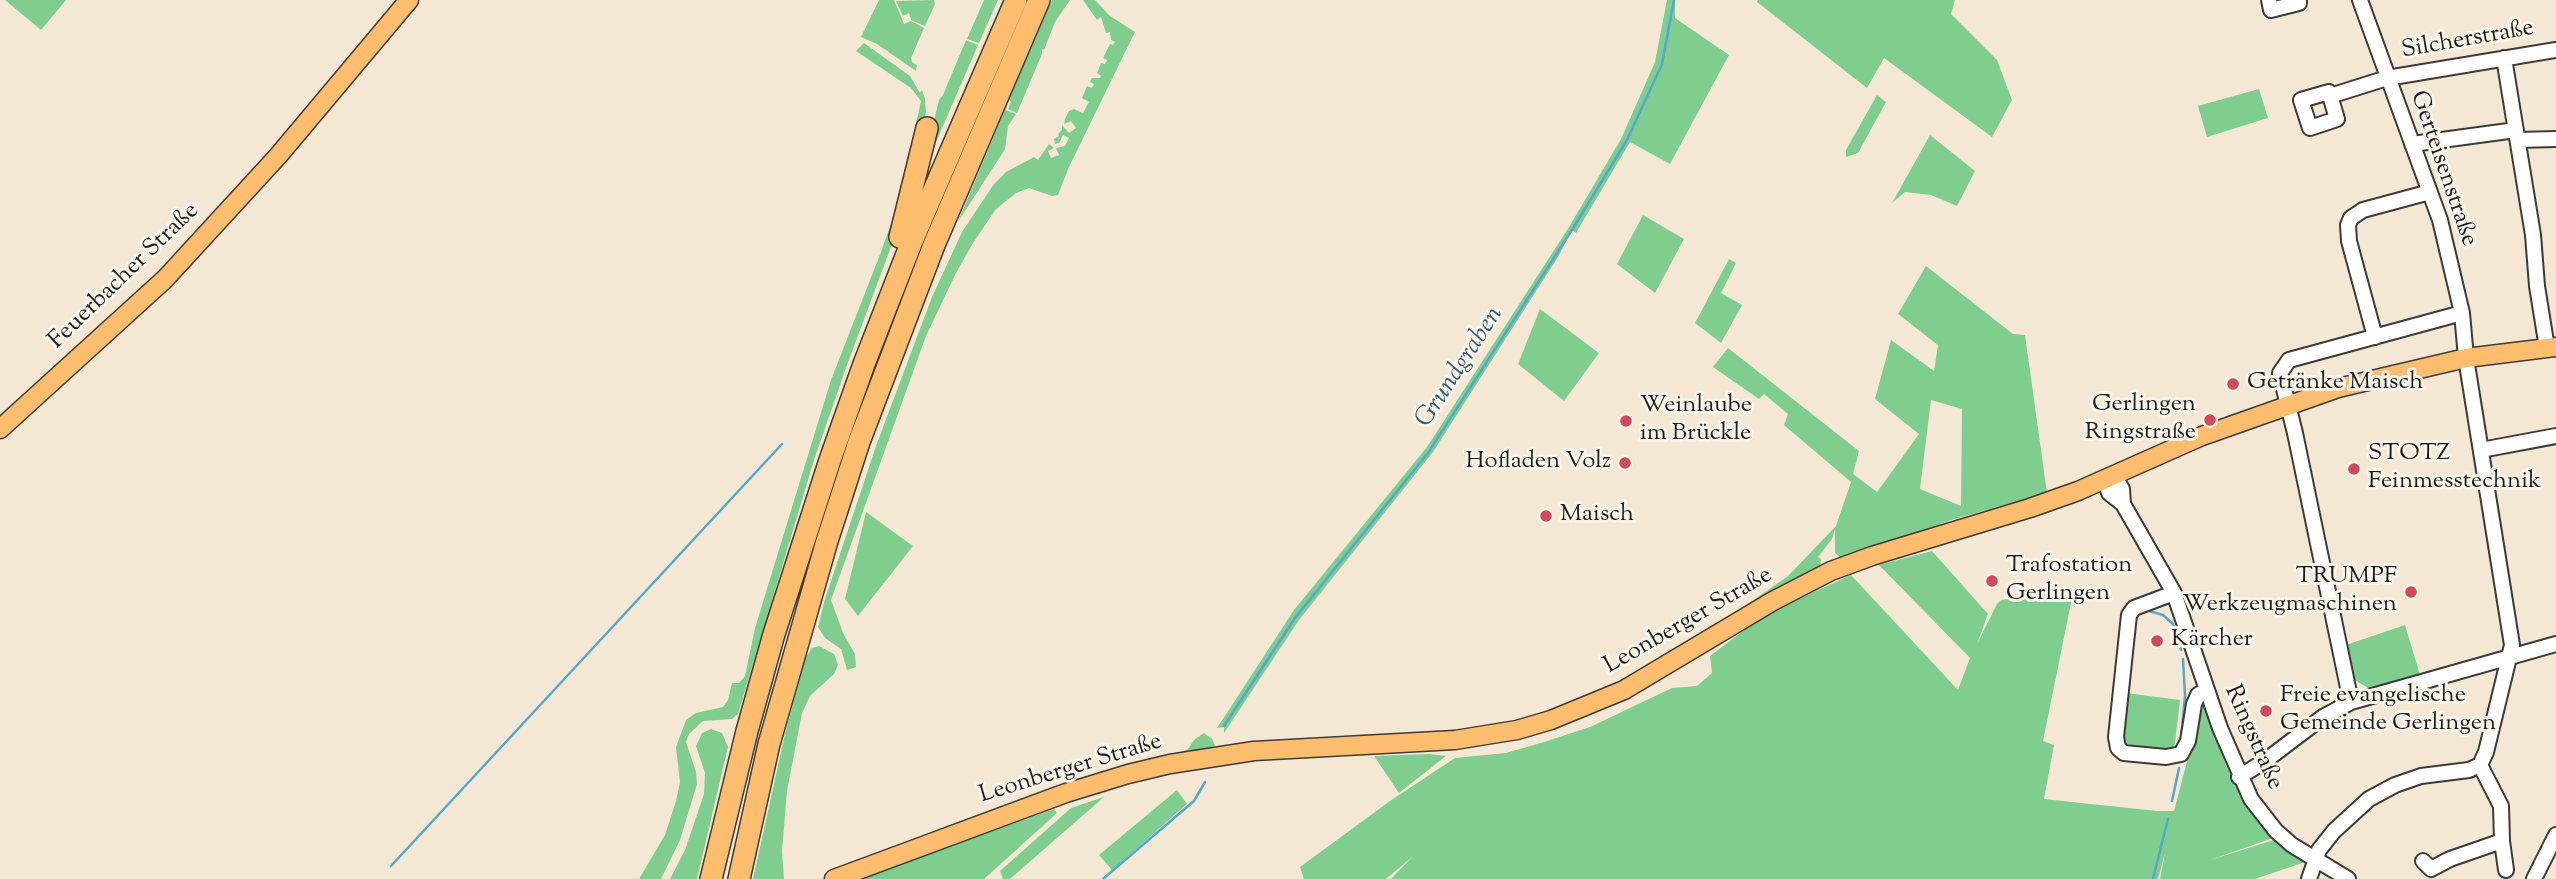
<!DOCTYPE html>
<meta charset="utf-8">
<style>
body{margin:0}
canvas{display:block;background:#f4e8d4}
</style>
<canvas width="2556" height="879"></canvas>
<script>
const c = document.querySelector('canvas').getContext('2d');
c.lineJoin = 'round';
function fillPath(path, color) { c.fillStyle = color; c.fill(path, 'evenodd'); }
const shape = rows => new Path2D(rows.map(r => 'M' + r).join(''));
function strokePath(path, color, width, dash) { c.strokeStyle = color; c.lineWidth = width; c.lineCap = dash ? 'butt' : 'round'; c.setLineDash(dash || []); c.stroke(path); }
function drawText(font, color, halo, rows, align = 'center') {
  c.font = font + ' "Sorts Mill Goudy",serif'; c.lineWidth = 6; c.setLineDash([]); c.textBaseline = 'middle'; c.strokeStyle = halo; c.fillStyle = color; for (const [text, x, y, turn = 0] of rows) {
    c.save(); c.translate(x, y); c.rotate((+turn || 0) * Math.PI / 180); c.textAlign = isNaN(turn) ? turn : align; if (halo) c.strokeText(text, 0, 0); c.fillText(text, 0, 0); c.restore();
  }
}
const green = shape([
 [5,0,66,0,41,30],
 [879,0,894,0,904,24,911,21,924,28,911,58,912,62,917,65,916,71,877,44,861,37],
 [934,0,935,4,925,26,911,20,909,13,903,16,896,1],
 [984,0,998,0,979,43,967,39],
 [1052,0,1070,0,1055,22,1044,50,1042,49,1042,54,1017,113,1008,109,1011,101,1009,100],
 [1083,0,1095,0,1110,16,1135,32,1068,169,1058,195,1052,196,1029,188,1016,193,996,209,973,243,956,273,926,336,831,600,843,633,855,654,856,667,847,670,841,649,825,638,818,627,825,599,876,446,932,297,962,232,994,184,1006,172,1034,157,1038,160,1049,144,1054,148,1048,151,1051,158,1059,155,1056,148,1065,146,1069,138,1063,135,1059,143,1055,144,1054,139,1059,136,1058,134,1062,130,1062,125,1069,133,1076,128,1071,121,1064,124,1065,119,1069,111,1074,109,1083,113,1089,102,1082,98,1087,86,1092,88,1094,84,1090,82,1092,78,1100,78,1101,76,1097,73,1101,63,1105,64,1107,60,1103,58,1110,44,1113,45,1115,42,1111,40,1110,32,1106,33,1101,17,1097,20],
 [1667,0,1675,0,1675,18,1729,55,1670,164,1630,142,1576,233,1572,230,1558,257,1433,452,1299,620,1224,733,1224,727,1217,728,1294,610,1427,447,1569,227,1621,139,1655,62],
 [1758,0,1955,0,1951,14,1997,60,2012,100,1992,137,1884,58,1867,88,1757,2],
 [966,40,978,45,927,163,928,145,939,100,943,95],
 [864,43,910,76,920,93,922,90,925,99,926,112,898,228,847,365,814,460,738,714,732,719,703,721,689,734,686,742,696,772,697,784,680,840,661,879,639,879,665,835,676,801,680,782,676,747,686,720,696,713,723,707,728,700,732,683,739,683,745,676,755,628,831,380,881,252,899,201,921,101,911,88,856,51],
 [2259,89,2268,118,2207,137,2198,106],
 [1877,95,1886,102,1858,153,1846,157,1846,150],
 [1008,103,1006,110,1016,114,1008,126,1005,149,958,222],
 [1930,135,1975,171,1957,206,1931,195,1905,192,1892,203],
 [1643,215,1684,239,1655,293,1617,264],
 [1729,259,1736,263,1721,293,1742,305,1721,343,1695,323],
 [1926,266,2013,334,2025,335,2047,493,1951,520,1843,560,1835,553,1835,529,1832,539,1818,557,1821,559,1820,569,1741,612,1735,613,1788,576,1836,526,1851,482,1784,425,1788,414,1764,394,1759,399,1713,367,1728,348,1859,451,1853,474,1877,492,1919,434,1875,399,1891,340,1934,371,1938,345,1898,314],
 [1931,400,1962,409,1961,506,1920,489],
 [1540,309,1599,353,1564,401,1518,364],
 [866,512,913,546,858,616,845,599],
 [1932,551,1988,614,1977,644,1997,604,2001,600,2044,594,2073,593,2043,741,2054,745,2044,799,2157,811,2174,811,2188,758,2193,751,2197,737,2200,705,2204,703,2226,765,2243,799,2276,837,2210,860,2277,839,2305,862,2255,879,2160,879,2165,853,2158,879,1391,879,1412,857,1386,879,1304,879,1300,867,1390,801,1455,758,1506,753,1544,742,1590,727,1672,688,1697,686,1712,673,1710,656,1747,628,1788,604,1851,575,1958,690,1970,658,1879,565],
 [2405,625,2420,675,2370,689,2353,679,2346,645],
 [819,646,834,654,838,665,834,674,810,696,802,713,787,791,782,851,784,879,753,879,785,734,806,657,812,648],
 [2126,693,2180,700,2174,751,2130,747,2119,741],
 [711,729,722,733,728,747,697,879,670,879,685,850,704,794,705,773,696,746,702,733],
 [1204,733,1212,739,1215,745,1210,753,939,837,936,830,1051,787,1187,750,1195,739],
 [1429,754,1446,756,1399,793,1374,756],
 [1177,790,1187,804,1112,870,1099,855],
 [1104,797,1010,879,1003,879,1000,871,1071,808],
 [1054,809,1057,813,984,879,861,879]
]);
const stream = shape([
 [2149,611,2163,615,2173,624,2181,650],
 [1224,726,1295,618,1428,453,1572,230,1627,140,1662,64,1674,0],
 [2181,738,2185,696,2183,659],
 [2172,801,2179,768],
 [391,866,782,444],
 [1103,879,1194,801,1205,782],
 [2153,879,2168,819]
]);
const minor = shape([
 [2269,0,2271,10,2299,3,2299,0],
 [2504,58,2533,235,2537,286,2547,348],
 [2329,92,2337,119,2310,128,2301,100,2329,92],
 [2330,96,2387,78,2556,50],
 [2518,140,2556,139],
 [2412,144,2516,130],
 [2375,337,2349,241,2348,225,2351,218,2363,210,2430,192],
 [2481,450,2556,436],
 [2123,504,2109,493,2107,487,2108,478,2118,482,2122,489,2123,504,2174,593,2220,728,2251,799,2276,831,2292,845,2348,879],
 [2174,593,2134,608,2129,615,2116,737,2118,748,2124,753,2166,757,2181,754,2188,741,2194,704,2198,695,2206,690],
 [2351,702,2295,433,2280,373,2289,360,2462,313],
 [2239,777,2265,761,2323,717,2351,702,2556,644],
 [2502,841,2506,870],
 [2423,861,2431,869,2450,859,2502,841,2501,806,2480,765],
 [2309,879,2319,850,2334,831,2369,799,2395,785,2421,776,2469,770,2480,765,2486,752,2512,645,2466,358,2462,313,2440,220,2360,0],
 [2534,879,2556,835]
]);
const major = shape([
 [0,429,165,279,278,156,409,0],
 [834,879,1066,793,1128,774,1170,764,1254,751,1455,740,1517,730,1551,720,1624,690,1773,601,1831,571,1872,556,2030,508,2078,491,2202,436,2338,388,2466,358,2556,347]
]);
const highway = shape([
 [900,237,927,128],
 [711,879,747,731,774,634,830,460,864,364,912,241,1016,0],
 [739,879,769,744,827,541,859,442,934,245,1039,0]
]);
const markers = [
 [2233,384,7,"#d1495b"],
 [2210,420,7,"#d1495b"],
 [1626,421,7,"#d1495b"],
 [1625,463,7,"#d1495b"],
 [2354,469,7,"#d1495b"],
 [1546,516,7,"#d1495b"],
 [1992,581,7,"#d1495b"],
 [2411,592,7,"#d1495b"],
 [2157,641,7,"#d1495b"],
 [2266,711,7,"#d1495b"]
];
const streetNames = [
 ["Silcherstraße",2468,41,-10],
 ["Gerteisenstraße",2442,169,71],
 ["Feuerbacher Straße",125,277,-44],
 ["Leonberger Straße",1689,622,-30],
 ["Ringstraße",2252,738,66],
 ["Leonberger Straße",1071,770,-17]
];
const poiNames = [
 ["Getränke Maisch",2247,384],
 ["Gerlingen",2196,406,"right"],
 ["Ringstraße",2196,434,"right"],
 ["Weinlaube",1640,407],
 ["im Brückle",1640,435],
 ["STOTZ",2368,455],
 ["Feinmesstechnik",2368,483],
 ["Hofladen Volz",1611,463,"right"],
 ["Maisch",1560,516],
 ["Trafostation",2006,567],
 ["Gerlingen",2006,595],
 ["TRUMPF",2397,578,"right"],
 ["Werkzeugmaschinen",2397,606,"right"],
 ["Kärcher",2171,641],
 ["Freie evangelische",2280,697],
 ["Gemeinde Gerlingen",2280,725]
];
const waterNames = [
 ["Grundgraben",1461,368,-57]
];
fillPath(green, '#7fce8f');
strokePath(stream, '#53a8cf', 2.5);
strokePath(minor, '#3c3b38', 18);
strokePath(major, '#3c3b38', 21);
strokePath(highway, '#3c3b38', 24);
strokePath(minor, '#fff', 14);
strokePath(major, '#fcbd6f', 18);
strokePath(highway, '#fcbd6f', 21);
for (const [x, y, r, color] of markers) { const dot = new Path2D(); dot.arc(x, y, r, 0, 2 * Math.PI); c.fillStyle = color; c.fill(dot); strokePath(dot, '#f7f3e8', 2.5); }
drawText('24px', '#1c1c1c', '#f7f3e8', streetNames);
drawText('24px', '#1c1c1c', '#f7f3e8', poiNames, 'left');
drawText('italic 26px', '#355b6d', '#f7f3e8', waterNames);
</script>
